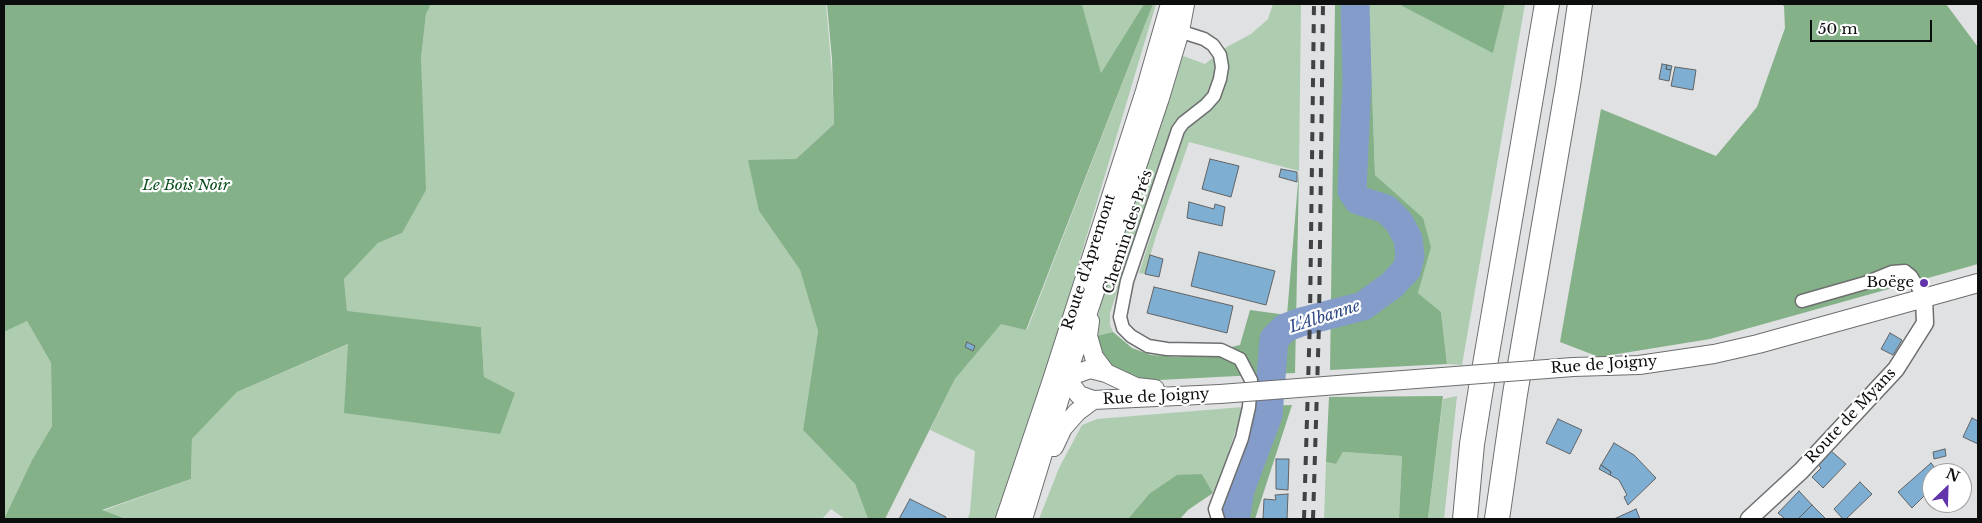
<!DOCTYPE html>
<meta charset="utf-8">
<style>
body{margin:0}
#map{position:relative;width:1982px;height:523px;overflow:hidden;background:#e0e1e2;font-family:"Libre Baskerville",serif}
canvas{display:block}
.frame{position:absolute;inset:0;border:5px solid #0c0d0d;pointer-events:none}
.north{position:absolute;left:1922px;top:463px;width:50px;height:50px;box-sizing:border-box;background:#fff;border:1px solid #9e9e9e;border-radius:50%;rotate:24deg;font-size:14px;font-weight:700;line-height:20px;text-align:center;color:#0c0d0d}
.north::after{content:'';display:block;margin:auto;width:18px;height:22px;background:#6134ac;clip-path:polygon(50% 0,100% 100%,50% 72%,0 100%)}
.scale{position:absolute;left:1810px;top:20px;width:122px;height:22px;box-sizing:border-box;border:2px solid #0c0d0d;border-top:0;padding-left:6px;font-size:15px;line-height:18px;white-space:nowrap;color:#0c0d0d;-webkit-text-stroke:4px #fff;paint-order:stroke}
</style>
<div id="map">
<canvas width="1982" height="523"></canvas>
<div class="frame"></div>
<div class="north">N</div>
<div class="scale">50 m</div>
</div>
<script>
const c = document.querySelector('canvas').getContext('2d');
c.lineJoin = 'round';
function fillPath(path, color) { c.fillStyle = color; c.fill(path, 'evenodd'); }
const shape = rows => new Path2D(rows.map(r => 'M' + r).join(''));
function strokePath(path, color, width, dash) { c.strokeStyle = color; c.lineWidth = width; c.lineCap = dash ? 'butt' : 'round'; c.setLineDash(dash || []); c.stroke(path); }
function drawText(font, color, halo, rows, align = 'center') {
  c.font = font + ' "Libre Baskerville",serif'; c.lineWidth = 4.5; c.setLineDash([]); c.textBaseline = 'middle'; c.strokeStyle = halo; c.fillStyle = color; for (const [text, x, y, turn = 0] of rows) {
    c.save(); c.translate(x, y); c.rotate((+turn || 0) * Math.PI / 180); c.textAlign = isNaN(turn) ? turn : align; if (halo) c.strokeText(text, 0, 0); c.fillText(text, 0, 0); c.restore();
  }
}
const green = shape([
 [431,4,826,4,832,73,834,124,796,159,759,211,800,270,818,331,803,430,855,484,868,519,845,519,831,509,822,519,126,519,102,511,191,479,192,439,237,392,349,344,484,377,481,327,347,312,344,279,378,243,402,233,426,14],
 [1082,4,1144,4,1101,73],
 [1153,4,1156,4,1036,406,996,519,968,519,970,512,975,451,930,430,955,379,1001,323,1027,330],
 [1273,4,1301,4,1299,171,1189,142,1156,236,1145,274,1139,273,1182,140,1169,135,1110,313,1110,325,1113,332,1096,336,1097,321,1101,304,1183,56,1205,64,1225,48,1251,34,1268,19],
 [1369,4,1402,4,1402,6,1493,52,1505,4,1525,4,1462,365,1447,364,1441,312,1418,293,1429,253,1398,197,1375,175],
 [27,321,51,363,52,426,32,460,4,519,4,332],
 [1457,396,1444,519,1428,519,1443,399],
 [1243,407,1225,464,1213,493,1202,474,1149,494,1128,519,1039,519,1059,468,1082,425,1097,419],
 [1343,452,1402,456,1399,519,1324,519,1326,462,1336,464]
]);
const forest = shape([
 [4,4,431,4,426,14,421,59,426,190,402,233,378,243,344,279,347,311,481,327,484,377,515,393,500,434,344,413,348,344,237,392,192,439,191,479,102,510,126,519,4,519,32,460,52,426,51,363,27,321,4,332],
 [827,4,1082,4,1101,73,1144,4,1153,4,1026,330,1001,324,955,379,885,519,868,519,855,484,803,430,818,331,800,270,759,211,748,160,796,159,834,124,832,59],
 [1335,4,1369,4,1375,175,1423,218,1431,247,1418,293,1441,312,1447,364,1330,370],
 [1402,4,1505,4,1493,53,1402,6],
 [1781,4,1946,4,1978,47,1978,264,1710,339,1599,357,1560,342,1601,109,1716,156,1757,107,1785,28,1784,6],
 [1299,171,1295,373,1140,381,1128,379,1104,361,1096,336,1113,332,1132,348,1151,355,1177,357,1197,355,1240,345,1250,310,1287,315],
 [1443,396,1428,519,1399,519,1402,456,1343,452,1336,464,1326,462,1329,397],
 [1292,405,1255,519,1221,519,1225,491,1254,406],
 [1202,474,1213,493,1188,510,1180,519,1128,519,1149,494,1177,475]
]);
const river = shape([
 [1235,519,1240,490,1268,415,1274,339,1285,328,1301,322,1363,306,1392,285,1407,269,1410,256,1408,239,1399,222,1386,209,1358,200,1352,191,1357,81,1355,4]
]);
const building = shape([
 [1662,64,1667,65,1666,69,1671,70,1669,81,1659,79,1662,64],
 [1667,65,1672,66,1671,70,1666,69,1667,65],
 [1675,67,1696,70,1693,90,1671,86,1675,67],
 [1210,159,1239,166,1231,197,1202,189,1210,159],
 [1281,169,1297,172,1297,182,1279,177,1281,169],
 [1189,202,1214,209,1215,204,1225,207,1222,226,1187,218,1189,202],
 [1199,252,1275,271,1266,305,1191,286,1199,252],
 [1150,255,1163,259,1159,277,1145,274,1150,255],
 [1154,287,1233,306,1227,333,1147,313,1154,287],
 [1890,333,1902,340,1893,355,1881,349,1890,333],
 [967,342,975,346,973,351,965,347,967,342],
 [1972,418,1978,421,1978,444,1963,437,1972,418],
 [1558,419,1582,430,1570,454,1546,443,1558,419],
 [1614,443,1634,455,1656,478,1628,505,1624,497,1627,495,1619,480,1610,475,1611,472,1601,465,1614,443],
 [1945,449,1946,456,1934,459,1933,452,1945,449],
 [1830,450,1846,464,1823,488,1812,477,1821,468,1817,463,1830,450],
 [1276,459,1289,459,1288,490,1276,489,1276,459],
 [1931,463,1939,473,1932,473,1932,495,1928,498,1925,495,1912,508,1898,492,1931,463],
 [1601,465,1611,472,1610,475,1599,469,1601,465],
 [1860,482,1872,494,1846,519,1843,519,1834,509,1860,482],
 [1799,491,1812,505,1798,519,1785,519,1778,513,1799,491],
 [1288,494,1287,519,1263,519,1264,499,1276,500,1275,495,1288,494],
 [910,499,946,517,945,519,899,519,910,499],
 [1812,505,1826,519,1798,519,1812,505],
 [1636,509,1640,519,1614,519,1636,509]
]);
const minor = shape([
 [1173,29,1204,39,1213,45,1220,55,1222,67,1220,79,1214,96,1206,105,1183,123,1178,130,1127,281,1120,317,1123,328,1131,336,1148,346,1167,349,1221,350,1240,359,1251,380,1249,407,1242,438,1215,509,1218,519],
 [1802,301,1865,283,1892,272,1905,271,1911,276,1924,297]
]);
const tertiary = shape([
 [1749,519,1801,471,1896,369,1925,323,1924,297]
]);
const secondary = shape([
 [1090,321,1088,336,1094,357,1106,373],
 [1573,367,1639,365,1714,354,1758,344,1978,283],
 [1061,371,1079,395,1093,400,1220,394],
 [1059,380,1090,369,1106,373,1136,387,1155,389],
 [1054,447,1063,428,1077,412,1093,400],
 [1005,519,1051,383,1145,91,1170,4],
 [1023,519,1066,378,1160,98,1180,31,1185,4]
]);
const motorway = shape([
 [1465,519,1472,444,1481,388,1547,4],
 [1497,519,1515,394,1568,85,1580,4]
]);
const rail = shape([
 [1304,519,1310,318,1314,4],
 [1313,519,1319,324,1323,4]
]);
const secondaryBridge = shape([
 [1220,394,1573,367]
]);
const markers = [
 [1924,283,5,"#6134ac"]
];
const parkNames = [
 ["Le Bois Noir",186,186]
];
const streetNames = [
 ["Chemin des Prés",1128,232,-72],
 ["Route d'Apremont",1089,262,-72],
 ["Rue de Joigny",1604,365,-4],
 ["Rue de Joigny",1156,397,-3],
 ["Route de Myans",1851,416,-47]
];
const poiNames = [
 ["Boëge",1914,283]
];
const waterNames = [
 ["L'Albanne",1325,317,-18]
];
fillPath(green, '#aeccb0');
fillPath(forest, '#85b189');
strokePath(river, '#849cca', 29);
fillPath(building, '#7eaed2');
strokePath(building, '#626364', 1);
strokePath(minor, '#6d6e6f', 15);
strokePath(tertiary, '#6d6e6f', 19);
strokePath(secondary, '#6d6e6f', 20);
strokePath(motorway, '#6d6e6f', 26);
strokePath(minor, '#fff', 12);
strokePath(tertiary, '#fff', 16);
strokePath(secondary, '#fff', 18);
strokePath(motorway, '#fff', 24);
strokePath(rail, '#414243', 4, [9, 9]);
strokePath(secondaryBridge, '#6d6e6f', 20, []);
strokePath(secondaryBridge, '#fff', 18);
for (const [x, y, r, color] of markers) { const dot = new Path2D(); dot.arc(x, y, r, 0, 2 * Math.PI); c.fillStyle = color; c.fill(dot); strokePath(dot, '#fff', 2); }
drawText('italic 15px', '#094f1d', '#fff', parkNames);
drawText('15px', '#0c0d0d', '#fff', streetNames);
drawText('15px', '#0c0d0d', '#fff', poiNames, 'right');
drawText('italic 16px', '#2c4883', '#fff', waterNames);
</script>
